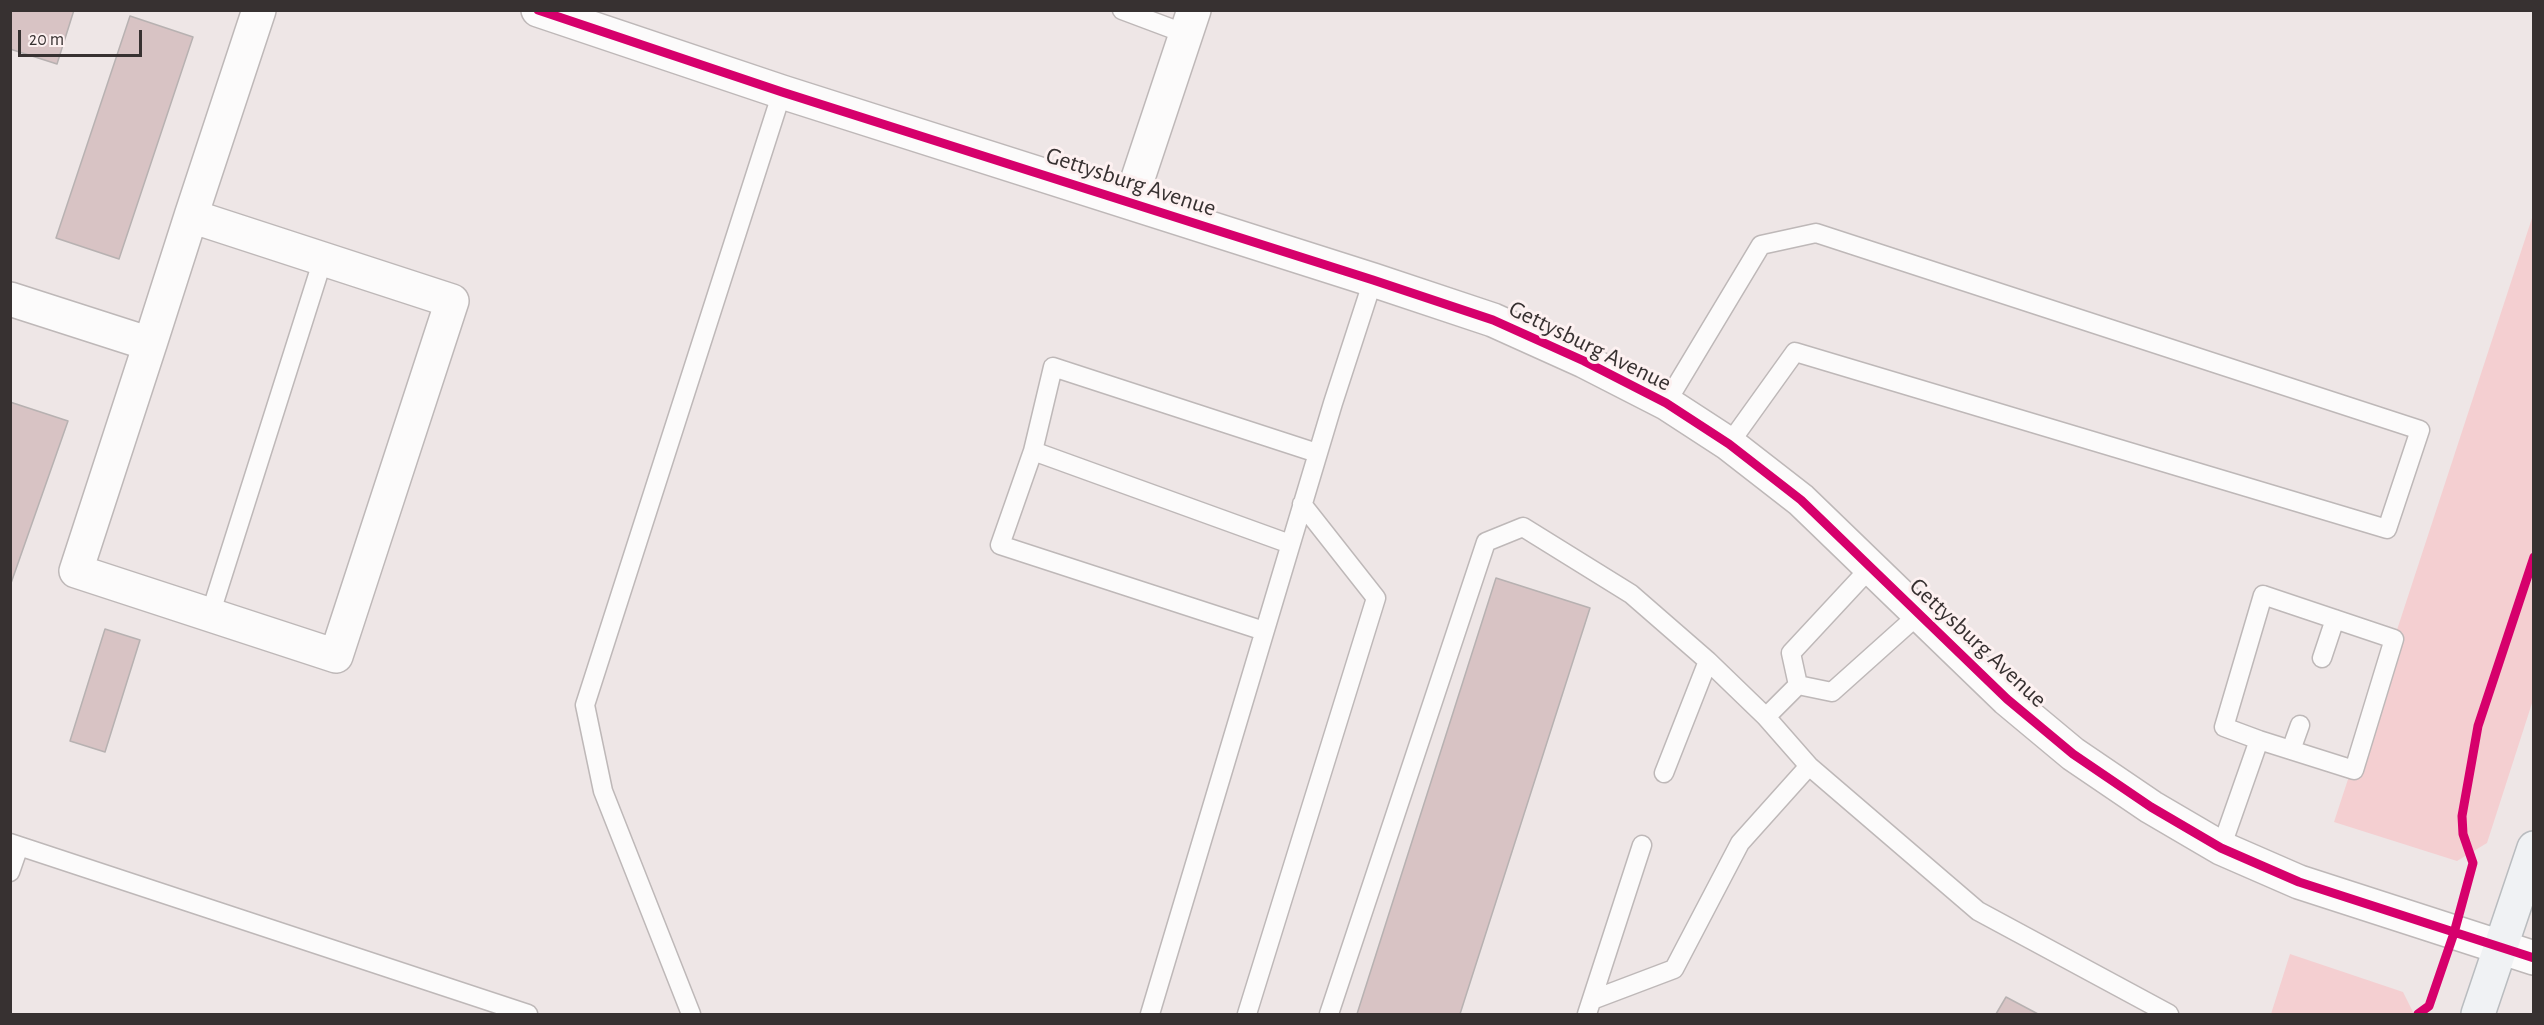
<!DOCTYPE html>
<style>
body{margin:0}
#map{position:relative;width:2544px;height:1025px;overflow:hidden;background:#eee6e6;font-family:"Alegreya Sans",sans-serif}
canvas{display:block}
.frame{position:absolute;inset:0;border:12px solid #373131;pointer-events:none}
.scale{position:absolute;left:18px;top:30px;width:124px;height:27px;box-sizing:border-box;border:3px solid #373131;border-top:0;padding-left:8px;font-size:18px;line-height:21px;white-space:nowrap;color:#373131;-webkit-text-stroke:4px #fdf1f1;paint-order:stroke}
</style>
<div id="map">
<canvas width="2544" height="1025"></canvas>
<div class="frame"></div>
<div class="scale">20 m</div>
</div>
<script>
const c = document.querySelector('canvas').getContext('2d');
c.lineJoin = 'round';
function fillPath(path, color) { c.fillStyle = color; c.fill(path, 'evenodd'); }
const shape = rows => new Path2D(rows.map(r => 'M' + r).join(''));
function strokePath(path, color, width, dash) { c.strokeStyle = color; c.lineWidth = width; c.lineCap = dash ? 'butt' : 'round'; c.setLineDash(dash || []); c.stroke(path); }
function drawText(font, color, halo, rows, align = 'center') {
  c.font = font + ' "Alegreya Sans",sans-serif'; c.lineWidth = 6; c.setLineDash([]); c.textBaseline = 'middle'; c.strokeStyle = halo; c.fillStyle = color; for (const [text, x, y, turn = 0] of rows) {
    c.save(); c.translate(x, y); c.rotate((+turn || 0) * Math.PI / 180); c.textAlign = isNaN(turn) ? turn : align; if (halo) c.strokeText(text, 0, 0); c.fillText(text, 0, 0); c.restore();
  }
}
const green = shape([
 [2533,215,2533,700,2487,843,2457,861,2334,822],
 [2290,954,2403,992,2414,1014,2271,1014]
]);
const building = shape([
 [10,10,74,10,57,64,10,49,10,10],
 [130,16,193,37,119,259,56,238,130,16],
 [10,402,68,421,10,586,10,402],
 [1496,578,1590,608,1460,1014,1357,1014,1496,578],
 [105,629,140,640,105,752,70,741,105,629],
 [2006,997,2038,1014,1996,1014,2006,997]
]);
const service = shape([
 [1122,10,1186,34],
 [1666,403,1761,245,1816,233,2420,430,2387,529,1795,352,1729,444],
 [1033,451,1053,367,1317,453],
 [210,615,323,259],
 [1264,631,1000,545,1033,451,1290,544],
 [2322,658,2335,619],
 [1798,685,1832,692,1918,615],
 [1798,685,1791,653,1870,568],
 [2291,750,2300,725],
 [1809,766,1978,911,2169,1014],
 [1664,773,1708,661],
 [10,843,528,1014],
 [2221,848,2259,740,2224,727,2263,595,2394,639,2354,770,2259,740],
 [10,872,19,846],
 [1592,1000,1674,969,1740,843,1809,766,1766,717],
 [691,1014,603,791,585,705,782,92],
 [1150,1014,1333,403,1373,280],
 [1247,1014,1376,598,1302,504],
 [1329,1014,1486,542,1523,527,1631,594,1708,661,1766,717,1798,685],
 [1587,1014,1642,845]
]);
const minor = shape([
 [1130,202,1194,10],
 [10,299,150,344,76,571,336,656,452,301,191,216,259,10],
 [150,344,191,216]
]);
const tertiary = shape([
 [538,10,782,92,1373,280,1493,320,1584,361,1666,403,1729,444,1801,500,2007,699,2073,754,2151,807,2221,848,2299,882,2534,958]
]);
const primary = shape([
 [2478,1014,2534,848]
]);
const cycleway = shape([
 [538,10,782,92,1373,280,1493,320,1584,361,1666,403,1729,444,1801,500,2007,699,2073,754,2151,807,2221,848,2299,882,2534,958],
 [2418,1014,2429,1006,2454,933,2473,863,2463,834,2462,816,2478,726,2534,557]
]);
const streetNames = [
 ["Gettysburg Avenue",1131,182,18],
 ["Gettysburg Avenue",1590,346,26],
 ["Gettysburg Avenue",1978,643,43]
];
fillPath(green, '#f4cfd1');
fillPath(building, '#d8c3c4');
strokePath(building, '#b7b1b1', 1.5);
strokePath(service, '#beb8b8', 21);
strokePath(minor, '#beb8b8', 36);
strokePath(tertiary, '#beb8b8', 36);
strokePath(primary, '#b9bcbf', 36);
strokePath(service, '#fcfbfb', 18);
strokePath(minor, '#fcfbfb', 33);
strokePath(tertiary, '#fcfbfb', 33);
strokePath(primary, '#f0f2f4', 33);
strokePath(cycleway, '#d6006c', 9);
drawText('24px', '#373131', '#fdf1f1', streetNames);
</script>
